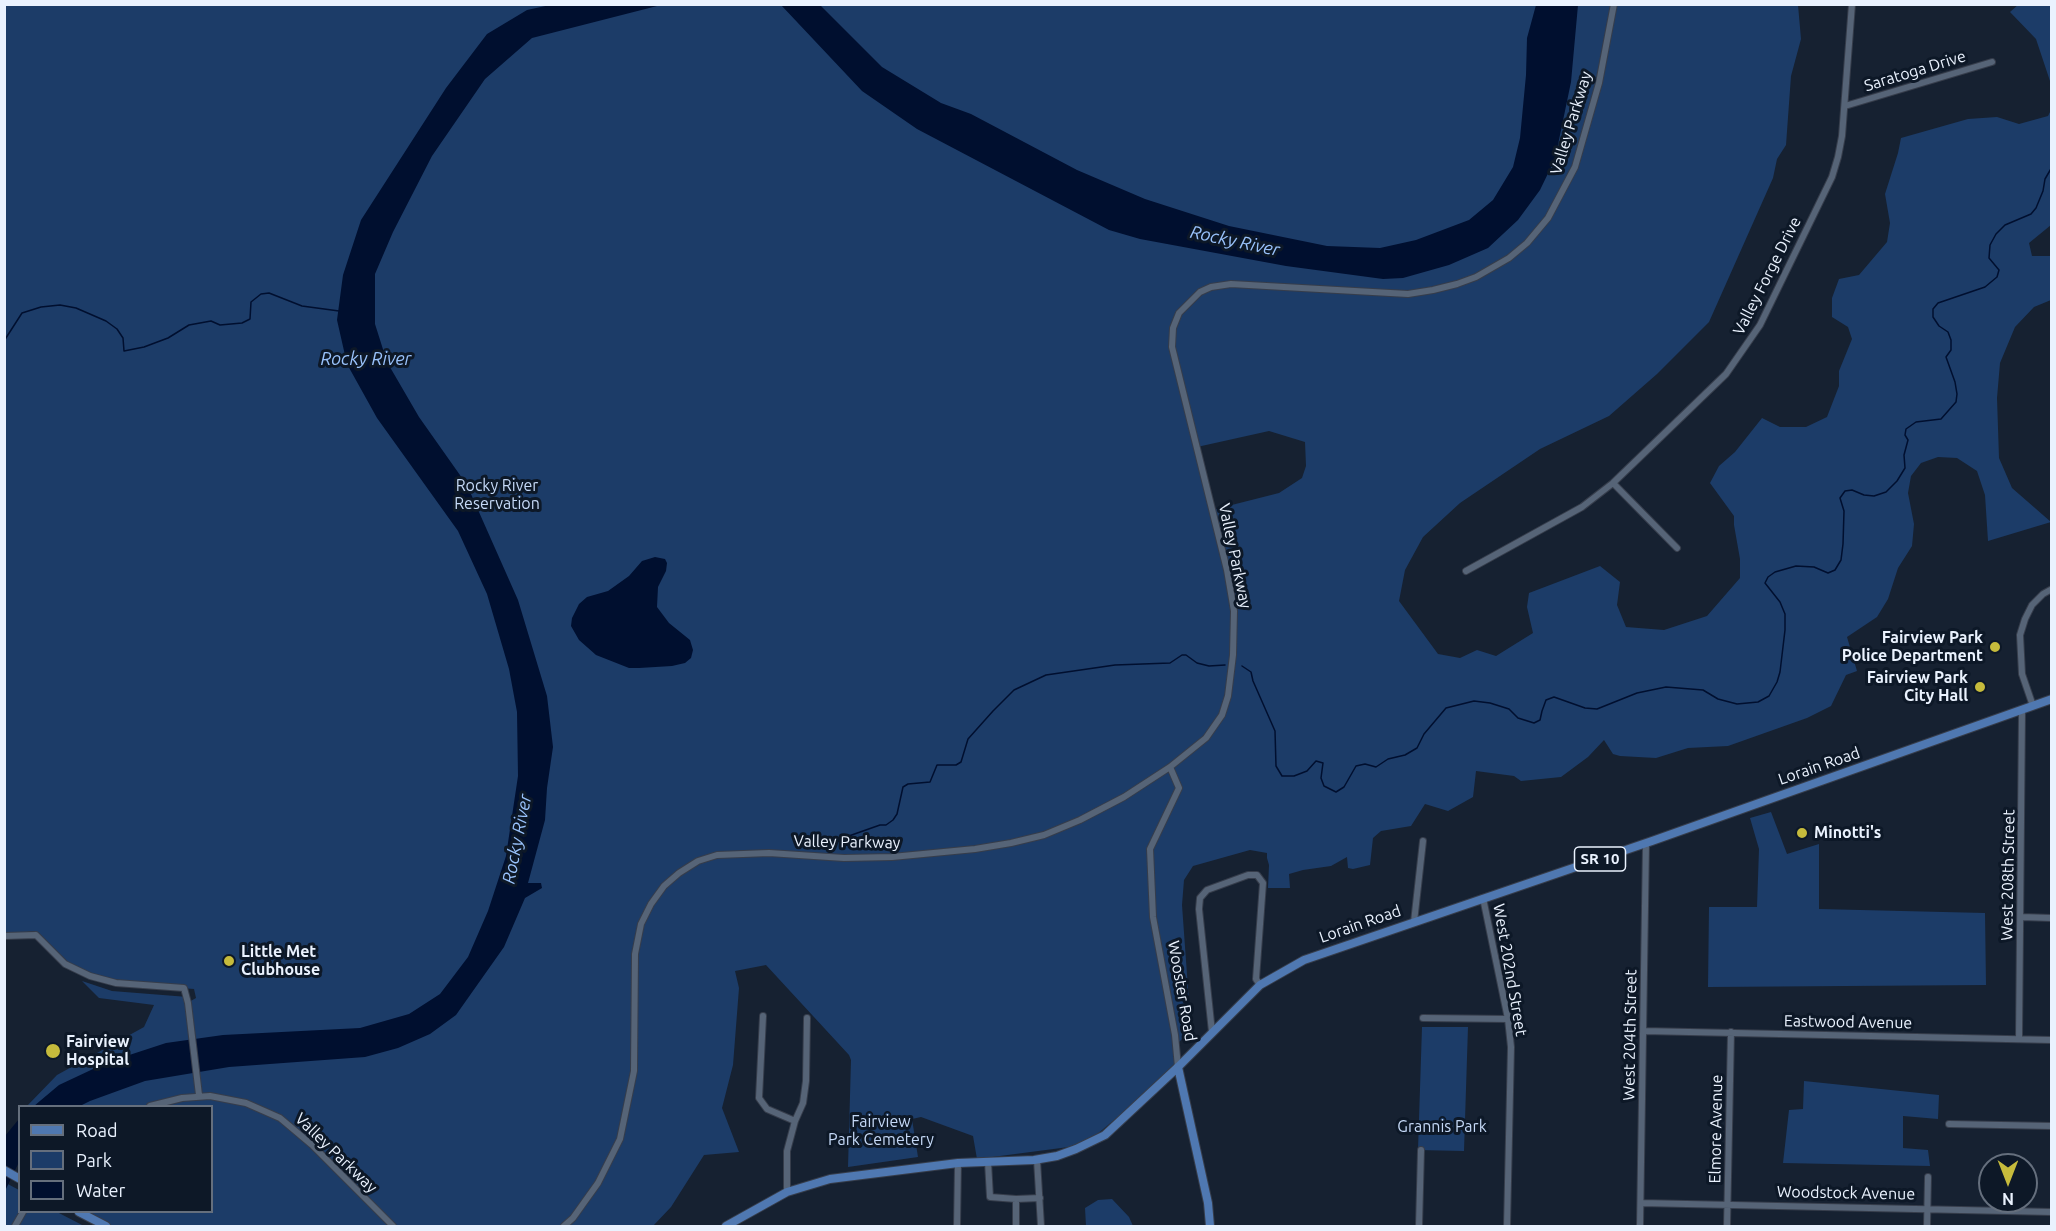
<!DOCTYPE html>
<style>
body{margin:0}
#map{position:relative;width:2056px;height:1231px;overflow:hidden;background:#162131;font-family:Ubuntu,sans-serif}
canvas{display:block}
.frame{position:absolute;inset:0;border:6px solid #eaf2fe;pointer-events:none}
.legend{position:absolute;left:18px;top:1105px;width:195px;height:108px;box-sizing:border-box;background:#0d1827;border:2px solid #656f7d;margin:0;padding:8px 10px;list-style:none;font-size:18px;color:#eaf2fe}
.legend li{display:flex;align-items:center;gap:12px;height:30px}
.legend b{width:30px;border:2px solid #656f7d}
.north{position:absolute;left:1978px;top:1153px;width:60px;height:60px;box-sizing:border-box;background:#0d1827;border:2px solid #656f7d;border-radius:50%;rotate:180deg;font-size:16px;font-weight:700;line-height:24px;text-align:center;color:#eaf2fe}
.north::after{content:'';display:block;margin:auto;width:21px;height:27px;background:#c6bb3c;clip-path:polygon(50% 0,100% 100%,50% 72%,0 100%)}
</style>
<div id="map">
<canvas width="2056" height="1231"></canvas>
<div class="frame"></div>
<ul class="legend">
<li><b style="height:8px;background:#4f78b1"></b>Road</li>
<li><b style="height:16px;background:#1c3c68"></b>Park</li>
<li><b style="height:16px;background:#000f2f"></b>Water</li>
</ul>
<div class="north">N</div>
</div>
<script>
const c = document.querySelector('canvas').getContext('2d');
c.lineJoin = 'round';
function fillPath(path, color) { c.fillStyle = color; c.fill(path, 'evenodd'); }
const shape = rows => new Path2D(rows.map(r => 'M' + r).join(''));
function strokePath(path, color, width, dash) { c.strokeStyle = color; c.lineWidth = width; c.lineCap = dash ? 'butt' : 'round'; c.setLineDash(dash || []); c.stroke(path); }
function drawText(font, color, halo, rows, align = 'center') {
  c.font = font + ' Ubuntu,sans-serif'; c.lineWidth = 6; c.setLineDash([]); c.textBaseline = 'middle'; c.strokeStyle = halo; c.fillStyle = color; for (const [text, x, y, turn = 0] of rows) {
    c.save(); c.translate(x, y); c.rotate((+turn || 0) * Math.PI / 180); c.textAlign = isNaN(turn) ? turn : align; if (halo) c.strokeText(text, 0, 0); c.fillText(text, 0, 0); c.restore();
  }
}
const green = shape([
 [2019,4,2051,5,2051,84,2036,39,2010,12],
 [5,5,1798,5,1801,39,1791,76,1786,145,1777,159,1773,178,1709,322,1657,374,1609,416,1540,449,1460,503,1423,537,1405,570,1399,601,1438,654,1460,658,1477,650,1496,656,1533,633,1527,607,1529,593,1600,566,1620,582,1617,605,1626,627,1664,630,1707,616,1740,578,1740,559,1734,525,1734,516,1710,483,1719,466,1735,452,1762,418,1780,427,1806,427,1827,417,1839,386,1839,371,1852,339,1848,327,1832,317,1832,298,1839,279,1859,275,1887,242,1890,223,1885,194,1898,153,1901,138,1968,119,1997,117,2019,124,2048,116,2051,110,2051,225,2029,243,2032,256,2051,256,2051,300,2034,307,2015,327,2000,363,1997,398,1999,458,2012,488,2051,522,1988,541,1985,495,1977,471,1957,458,1938,457,1921,463,1911,476,1908,493,1914,524,1912,546,1898,568,1888,599,1877,617,1847,637,1857,671,1846,675,1831,706,1807,718,1728,746,1688,748,1656,758,1620,756,1613,754,1604,740,1588,757,1561,777,1521,781,1514,776,1476,771,1473,797,1448,811,1425,804,1411,826,1381,831,1373,838,1370,865,1353,869,1348,868,1347,857,1331,866,1303,870,1289,874,1290,888,1268,888,1269,865,1267,858,1267,853,1250,850,1193,866,1184,880,1182,905,1191,1030,1174,1047,1178,1067,1084,1145,977,1159,973,1136,921,1117,912,1119,918,1157,848,1167,851,1060,849,1055,766,965,735,971,739,988,733,1065,722,1108,739,1152,704,1155,671,1207,653,1226,108,1226,83,1212,212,1212,212,1106,27,1106,57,1075,144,1027,154,1005,99,998,82,981,112,991,188,997,189,1002,196,998,194,989,114,983,63,966,40,934,34,931,5,935],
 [1269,431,1305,442,1306,466,1302,478,1279,493,1212,510,1197,447],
 [1771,812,1787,854,1819,844,1819,909,1985,913,1986,985,1708,987,1709,907,1757,907,1759,849,1750,818],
 [1422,1027,1468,1027,1464,1151,1418,1150],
 [1804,1081,1939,1095,1938,1119,1903,1116,1903,1148,1928,1150,1930,1166,1783,1163,1789,1110,1803,1109],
 [4,1182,19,1190,20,1212,57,1212,84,1226,5,1226],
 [1112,1199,1129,1217,1133,1226,1086,1226,1085,1208,1098,1200]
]);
const water = shape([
 [550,5,661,5,532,38,485,79,432,156,393,232,375,274,375,324,387,362,419,417,467,485,518,600,547,696,553,747,547,788,545,820,528,883,541,883,542,888,525,898,504,947,456,1015,430,1034,398,1048,365,1057,229,1067,145,1081,90,1101,80,1106,34,1106,59,1085,108,1062,166,1043,223,1035,360,1028,409,1014,440,994,468,957,488,911,506,856,518,776,517,712,509,669,487,594,458,531,377,418,347,364,337,320,343,275,361,220,446,88,487,34,527,10],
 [781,5,820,5,882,67,941,103,971,114,1077,170,1145,199,1229,226,1327,246,1380,248,1416,240,1469,220,1493,200,1513,167,1520,138,1526,75,1527,38,1536,5,1578,5,1571,82,1555,159,1540,190,1518,220,1488,248,1449,265,1403,278,1383,279,1286,266,1140,239,1109,230,917,129,862,91],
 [655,557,665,559,667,563,666,571,658,587,657,607,669,623,690,640,693,650,691,658,685,663,672,666,639,668,629,668,596,655,579,640,571,626,572,618,579,604,587,597,608,591,629,576,642,561],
 [19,1119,19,1162,5,1191,5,1136]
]);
const stream = shape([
 [4,341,22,313,41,307,60,305,76,308,106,321,117,329,123,338,124,351,144,347,168,338,189,325,211,321,220,325,242,323,250,319,251,302,261,294,269,293,302,306,339,311],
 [1242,666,1251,672,1253,681,1275,731,1276,766,1282,776,1294,776,1307,771,1316,761,1323,763,1321,778,1324,786,1336,792,1344,787,1356,766,1365,764,1376,767,1388,759,1405,755,1417,748,1424,734,1446,708,1474,701,1490,703,1509,709,1518,718,1534,723,1540,720,1542,711,1546,700,1554,697,1585,708,1597,709,1637,693,1666,687,1703,690,1718,699,1737,704,1758,702,1769,696,1777,682,1780,672,1785,630,1785,614,1780,602,1765,583,1768,577,1775,572,1796,566,1814,567,1828,573,1835,570,1841,560,1843,544,1844,511,1840,498,1845,491,1852,490,1864,495,1874,496,1886,492,1897,481,1905,468,1904,455,1908,440,1905,435,1906,429,1916,422,1941,419,1956,402,1957,394,1955,382,1946,357,1951,350,1951,340,1948,332,1939,326,1933,317,1933,309,1938,303,1985,287,1997,277,1999,270,1989,258,1990,245,1996,234,2005,225,2031,214,2036,208,2043,191,2045,179,2052,167],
 [821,845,833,844,846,837,880,825,886,825,893,820,897,814,903,787,908,784,930,782,937,765,956,765,961,762,968,739,993,711,1014,690,1046,675,1115,665,1170,663,1182,655,1186,655,1197,663,1209,666,1225,665]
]);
const minor = shape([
 [1845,106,1992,62],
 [1613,483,1677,548],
 [1466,571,1582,507,1613,483,1726,374,1760,325,1832,177,1838,157,1842,136,1852,4],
 [2033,706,2022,674,2020,635,2025,619,2032,605,2043,594,2052,589],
 [1170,767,1179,788,1150,849,1153,917,1175,1035,1178,1067],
 [1483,898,1508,1019,1511,1047,1507,1226],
 [2021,917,2052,918],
 [1414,922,1423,841],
 [4,936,36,935,65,964,90,976,116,983,184,988,188,1003,199,1095],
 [763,1016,759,1098,767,1109,795,1121],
 [1423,1018,1508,1019],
 [1644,1031,2052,1040],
 [1212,1032,1199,909,1200,898,1207,890,1248,875,1257,875,1263,883,1256,979,1260,985],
 [2019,1039,2022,711],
 [150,1106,182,1098,210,1096,246,1103,280,1118,312,1145,393,1226],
 [1949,1124,2052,1126],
 [1037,1160,1041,1226],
 [988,1162,990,1197,1016,1199],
 [787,1192,787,1151,795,1121,803,1103,806,1081,807,1018],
 [1641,1203,2052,1212],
 [15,1226,23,1212],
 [564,1226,573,1218,598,1183,620,1139,634,1071,635,954,641,924,651,904,664,886,679,873,698,861,717,855,769,853,844,858,892,857,975,849,1011,843,1044,835,1080,820,1124,797,1170,767,1206,738,1222,715,1228,696,1233,655,1234,611,1227,570,1172,347,1173,328,1179,313,1200,292,1211,287,1231,284,1408,294,1433,290,1457,284,1476,277,1509,258,1527,243,1548,218,1575,167,1599,83,1614,4],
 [957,1226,958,1163],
 [1016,1226,1016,1199,1040,1198],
 [1419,1226,1421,1150],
 [1640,1226,1646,843],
 [1727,1226,1731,1032],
 [1927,1226,1928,1177]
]);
const major = shape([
 [1178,1067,1208,1203,1210,1226],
 [4,1170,20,1179],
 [79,1212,106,1226],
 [726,1226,787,1192,830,1179,958,1163,1034,1160,1057,1156,1076,1149,1105,1135,1178,1067,1260,985,1304,960,1652,841,2052,699]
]);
const markers = [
 [1995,647,6,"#c6bb3c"],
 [1980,687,6,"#c6bb3c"],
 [1802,833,6,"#c6bb3c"],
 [229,961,6,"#c6bb3c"],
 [53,1051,8,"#c6bb3c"]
];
const shields = [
 [1600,859,51]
];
const shieldNames = [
 ["SR 10",1600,859]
];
const streetNames = [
 ["Saratoga Drive",1915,71,-17],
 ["Valley Parkway",1571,123,-73],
 ["Valley Forge Drive",1767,276,-63],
 ["Valley Parkway",1235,556,78],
 ["Lorain Road",1819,766,-19],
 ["Valley Parkway",847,842,1],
 ["West 208th Street",2008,875,-89],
 ["Lorain Road",1360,924,-19],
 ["West 202nd Street",1510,970,80],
 ["Wooster Road",1182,991,80],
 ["Eastwood Avenue",1848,1022,1],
 ["West 204th Street",1630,1035,-89],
 ["Elmore Avenue",1716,1129,-89],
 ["Valley Parkway",336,1153,44],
 ["Woodstock Avenue",1846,1193,1]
];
const parkNames = [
 ["Rocky River",497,486],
 ["Reservation",497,504],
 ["Fairview",881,1122],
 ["Park Cemetery",881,1140],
 ["Grannis Park",1442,1127]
];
const poiNames = [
 ["Fairview Park",1983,638,"right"],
 ["Police Department",1983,656,"right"],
 ["Fairview Park",1968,678,"right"],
 ["City Hall",1968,696,"right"],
 ["Minotti's",1814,833],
 ["Little Met",241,952],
 ["Clubhouse",241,970],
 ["Fairview",66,1042],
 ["Hospital",66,1060]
];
const waterNames = [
 ["Rocky River",1235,241,12],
 ["Rocky River",366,359],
 ["Rocky River",517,839,-79]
];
fillPath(green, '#1c3c68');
fillPath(water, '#000f2f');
strokePath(stream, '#000f2f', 1.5);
strokePath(minor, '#363d4b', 8);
strokePath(major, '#363d4b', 10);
strokePath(minor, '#566477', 6);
strokePath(major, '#4f78b1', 8);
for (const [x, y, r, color] of markers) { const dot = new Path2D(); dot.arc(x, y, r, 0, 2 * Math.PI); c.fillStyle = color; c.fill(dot); strokePath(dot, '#0d1827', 2); }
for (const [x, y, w] of shields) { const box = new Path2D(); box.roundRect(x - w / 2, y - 12, w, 24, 4.5); c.fillStyle = '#0d1827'; c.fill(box); strokePath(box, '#eaf2fe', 1.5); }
drawText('bold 15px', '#eaf2fe', null, shieldNames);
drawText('16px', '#eaf2fe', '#0d1827', streetNames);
drawText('16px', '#c5d9f7', '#0d1827', parkNames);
drawText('bold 16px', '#eaf2fe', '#0d1827', poiNames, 'left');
drawText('italic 18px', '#99c2fb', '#0d1827', waterNames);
</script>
